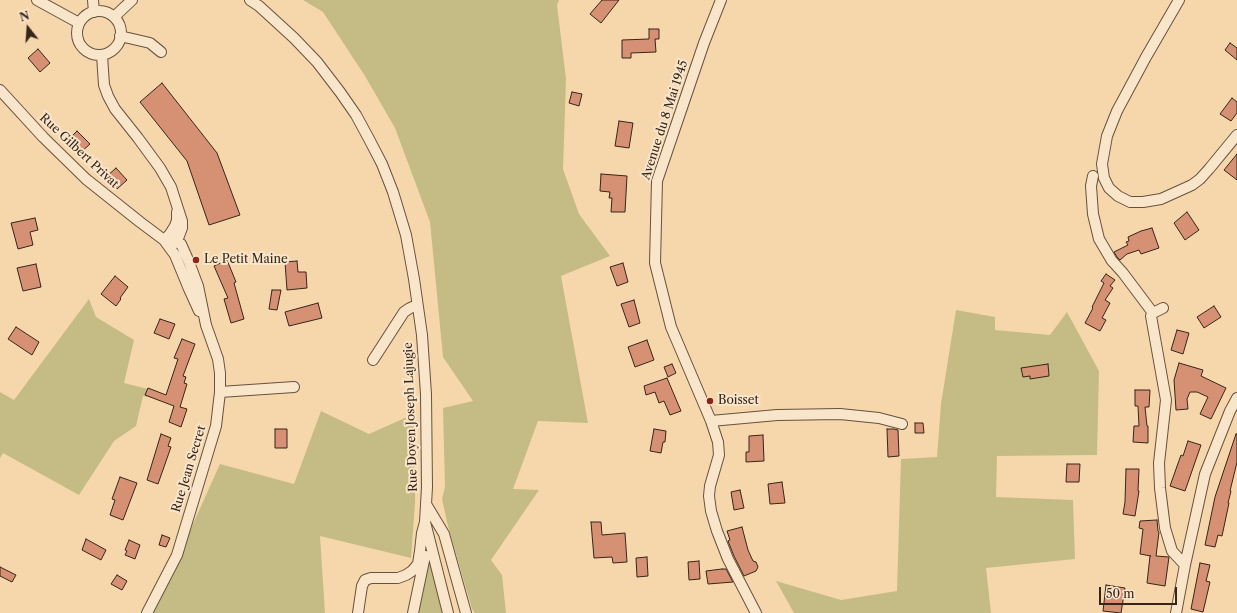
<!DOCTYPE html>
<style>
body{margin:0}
#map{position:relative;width:1237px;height:613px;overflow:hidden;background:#f6d7ac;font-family:"Libre Caslon Text",serif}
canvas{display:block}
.north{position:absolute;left:8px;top:8px;width:40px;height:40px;-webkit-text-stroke:3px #f9e5c9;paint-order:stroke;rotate:343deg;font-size:11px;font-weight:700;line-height:16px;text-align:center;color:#36251a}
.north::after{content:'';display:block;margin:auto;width:14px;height:18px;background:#36251a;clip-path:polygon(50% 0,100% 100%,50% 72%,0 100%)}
.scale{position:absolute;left:1099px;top:587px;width:78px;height:18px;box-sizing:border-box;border:2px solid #36251a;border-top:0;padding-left:5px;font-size:12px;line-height:14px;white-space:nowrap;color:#36251a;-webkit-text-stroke:3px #f9e5c9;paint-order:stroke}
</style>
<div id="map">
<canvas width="1237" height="613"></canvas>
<div class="north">N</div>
<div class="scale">50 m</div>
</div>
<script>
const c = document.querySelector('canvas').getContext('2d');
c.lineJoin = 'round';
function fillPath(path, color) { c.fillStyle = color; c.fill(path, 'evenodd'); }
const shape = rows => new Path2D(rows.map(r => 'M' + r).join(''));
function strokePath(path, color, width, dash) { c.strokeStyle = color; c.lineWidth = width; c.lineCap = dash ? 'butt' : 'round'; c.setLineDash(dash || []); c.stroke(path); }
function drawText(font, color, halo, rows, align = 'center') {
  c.font = font + ' "Libre Caslon Text",serif'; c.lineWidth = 4; c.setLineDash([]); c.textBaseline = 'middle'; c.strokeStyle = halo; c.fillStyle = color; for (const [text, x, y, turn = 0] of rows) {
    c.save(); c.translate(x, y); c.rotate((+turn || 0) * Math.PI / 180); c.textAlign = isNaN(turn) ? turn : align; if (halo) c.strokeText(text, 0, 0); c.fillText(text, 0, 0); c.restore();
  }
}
const green = shape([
 [303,0,559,0,557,5,566,79,563,169,579,214,610,256,561,276,588,423,538,421,513,489,539,490,491,560,502,575,506,613,475,613,472,609,448,526,442,499,445,487,443,408,473,401,443,357,430,222,395,128,365,76,323,12],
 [89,299,96,317,134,340,124,383,156,391,154,398,143,396,136,426,114,441,79,495,3,453,0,458,0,392,14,400],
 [956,310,995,317,995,330,1050,335,1067,312,1099,371,1097,455,997,456,996,497,1073,500,1075,559,986,568,991,613,794,613,776,581,841,600,897,591,901,459,937,457,941,404],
 [321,411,369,434,416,413,415,503,411,558,320,536,325,613,153,613,220,464,294,484],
 [429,557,442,613,415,613]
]);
const building = shape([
 [602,0,619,0,601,23,590,14,602,0],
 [649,29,659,29,659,39,655,39,656,52,631,53,631,58,622,58,622,40,649,39,649,29],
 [1230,43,1237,48,1237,60,1225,50,1230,43],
 [38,49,50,63,40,72,28,58,38,49],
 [162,83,217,153,240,215,209,225,187,161,140,102,162,83],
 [572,92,582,94,579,106,569,103,572,92],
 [1232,98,1237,102,1237,113,1231,121,1220,114,1232,98],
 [619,121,633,123,629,148,615,146,619,121],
 [77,131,90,144,80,153,68,140,77,131],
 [1237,154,1237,180,1224,170,1237,154],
 [116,168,127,180,117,189,106,177,116,168],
 [601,174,627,176,625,212,611,212,612,198,609,198,610,192,600,191,601,174],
 [1187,212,1199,230,1185,240,1174,223,1187,212],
 [35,218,38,230,30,232,33,245,18,249,11,223,35,218],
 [1152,228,1159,248,1141,254,1139,250,1127,254,1120,260,1117,257,1114,252,1128,245,1126,242,1129,241,1128,237,1141,231,1152,228],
 [227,260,236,282,234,283,244,319,231,323,224,299,228,298,214,266,227,260],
 [297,261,298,272,306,272,307,288,287,290,285,262,297,261],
 [623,263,628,282,617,286,610,267,623,263],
 [36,264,41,287,23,291,17,268,36,264],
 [1106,274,1115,280,1110,286,1113,288,1105,300,1110,303,1102,318,1106,320,1100,331,1085,323,1093,308,1092,307,1104,283,1101,281,1106,274],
 [115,276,128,287,120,298,121,299,116,306,101,294,115,276],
 [272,290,281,290,277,310,269,309,272,290],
 [634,300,640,323,629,327,621,304,634,300],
 [318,303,322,318,289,326,285,312,318,303],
 [1214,306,1221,317,1204,328,1197,317,1214,306],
 [160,319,175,324,169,339,154,333,160,319],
 [16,327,39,342,32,355,8,339,16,327],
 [1177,330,1189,333,1183,354,1171,350,1177,330],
 [182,339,195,344,183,376,186,377,184,383,187,384,180,407,187,409,181,427,169,422,174,406,145,395,148,388,166,395,178,359,174,358,182,339],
 [647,340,654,360,635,367,628,347,647,340],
 [1179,363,1203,370,1201,376,1226,388,1211,419,1200,414,1208,397,1197,392,1190,392,1187,399,1188,409,1176,410,1174,380,1179,363],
 [672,364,676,373,668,377,664,367,672,364],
 [1048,364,1049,376,1030,379,1030,376,1023,377,1021,368,1048,364],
 [667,378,681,411,670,415,664,401,659,403,655,392,646,395,644,386,667,378],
 [1135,390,1150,390,1149,407,1145,407,1147,426,1148,426,1148,443,1133,442,1134,426,1139,426,1138,406,1135,406,1135,390],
 [915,423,923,423,924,433,915,433,915,423],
 [275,429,287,429,287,448,275,448,275,429],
 [654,429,666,431,665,442,663,442,661,453,650,451,654,429],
 [887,429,894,429,898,430,899,456,888,457,887,429],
 [161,434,171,438,168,446,171,447,158,484,147,480,161,434],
 [1236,434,1237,434,1237,462,1230,491,1231,491,1228,503,1229,503,1222,536,1218,535,1215,547,1205,545,1215,497,1236,434],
 [763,435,764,461,746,462,746,452,749,452,749,436,763,435],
 [1188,441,1201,445,1185,491,1170,486,1181,455,1183,456,1188,441],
 [1067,464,1080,464,1079,482,1066,482,1067,464],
 [1126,469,1139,469,1138,491,1139,491,1135,516,1123,514,1125,502,1126,469],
 [120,477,137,483,123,520,110,515,115,500,112,499,120,477],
 [782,482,785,503,770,504,768,484,782,482],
 [740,490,744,508,734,510,731,492,740,490],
 [1157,520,1158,531,1159,532,1156,556,1169,557,1165,586,1147,583,1150,556,1151,556,1140,554,1143,529,1139,528,1140,521,1157,520],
 [591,522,601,522,602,535,625,533,627,562,613,563,612,557,594,558,591,522],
 [742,527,748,550,753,561,756,562,758,567,756,571,744,576,734,556,728,541,730,540,727,531,742,527],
 [162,535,170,538,166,547,159,545,162,535],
 [86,539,106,550,101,560,82,550,86,539],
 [129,540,140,545,135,559,125,555,127,551,125,550,129,540],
 [647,557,648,576,637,577,636,558,647,557],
 [699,561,700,579,689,580,688,562,699,561],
 [1200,563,1210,565,1206,581,1210,582,1203,612,1191,609,1200,563],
 [0,567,16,575,12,582,0,576,0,567],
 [722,569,726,569,733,582,708,584,706,571,722,569],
 [117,575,127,581,122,590,111,584,117,575],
 [1106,585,1125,588,1121,613,1103,611,1106,585]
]);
const minor = shape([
 [37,0,79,23],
 [93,0,94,12],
 [250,0,259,6,294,38,317,62,340,92,356,115,369,139,382,164,393,192,406,235,414,279,422,335,426,394,427,487,425,522,448,613],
 [721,0,704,43,657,181,655,263,671,327,711,421,718,442,719,455,710,486,709,496,711,511,717,531,728,559,756,613],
 [1179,0,1146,57,1117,111,1107,136,1102,164,1104,178,1109,188,1118,196,1130,202,1143,202,1161,199,1192,185,1200,179,1209,169,1237,135],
 '77 33a22 22 0 1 1 44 0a22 22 0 1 1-44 0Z',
 [114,17,132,0],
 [120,36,150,43,161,52],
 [102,55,104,85,108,96,115,109,138,138,160,168,171,187,182,221,182,228,179,236,175,242],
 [0,90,43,137,86,179,140,222,164,240,175,255,189,289,199,311],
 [1093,176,1091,186,1093,214,1099,239,1112,261,1114,263,1123,273,1153,313],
 [164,240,170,234,175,226,177,220,177,212],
 [1163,308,1153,313,1151,316,1166,400,1159,463,1160,488,1165,528,1172,551,1185,565],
 [373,360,404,312,410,308,417,305],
 [220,392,294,387],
 [711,421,777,415,840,414,879,418,902,424],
 [426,504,444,534,466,613],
 [147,613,177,555,216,426,220,392,220,373,218,359,206,325,198,286,189,262,181,244,175,242,164,240],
 [358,613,362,586,365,580,371,578,398,578,406,575,412,571,418,564,420,551,422,533,425,522],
 [413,613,425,556],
 [1176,613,1185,565,1205,474,1230,411,1237,398]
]);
const markers = [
 [196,260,4,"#8f2418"],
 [710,401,4,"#8f2418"]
];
const streetNames = [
 ["Avenue du 8 Mai 1945",665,120,-72],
 ["Rue Gilbert Privat",79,151,43],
 ["Rue Doyen Joseph Lajugie",411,417,-92],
 ["Rue Jean Secret",189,469,-73]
];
const poiNames = [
 ["Le Petit Maine",204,260],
 ["Boisset",718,401]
];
fillPath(green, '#c4bc84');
fillPath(building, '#d69174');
strokePath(building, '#36251a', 1);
strokePath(minor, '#66523e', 12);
strokePath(minor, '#f9e5c9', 10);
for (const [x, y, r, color] of markers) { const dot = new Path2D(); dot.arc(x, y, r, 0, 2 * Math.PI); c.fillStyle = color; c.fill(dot); strokePath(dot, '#f9e5c9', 1.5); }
drawText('12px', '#36251a', '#f9e5c9', streetNames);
drawText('12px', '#36251a', '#f9e5c9', poiNames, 'left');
</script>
